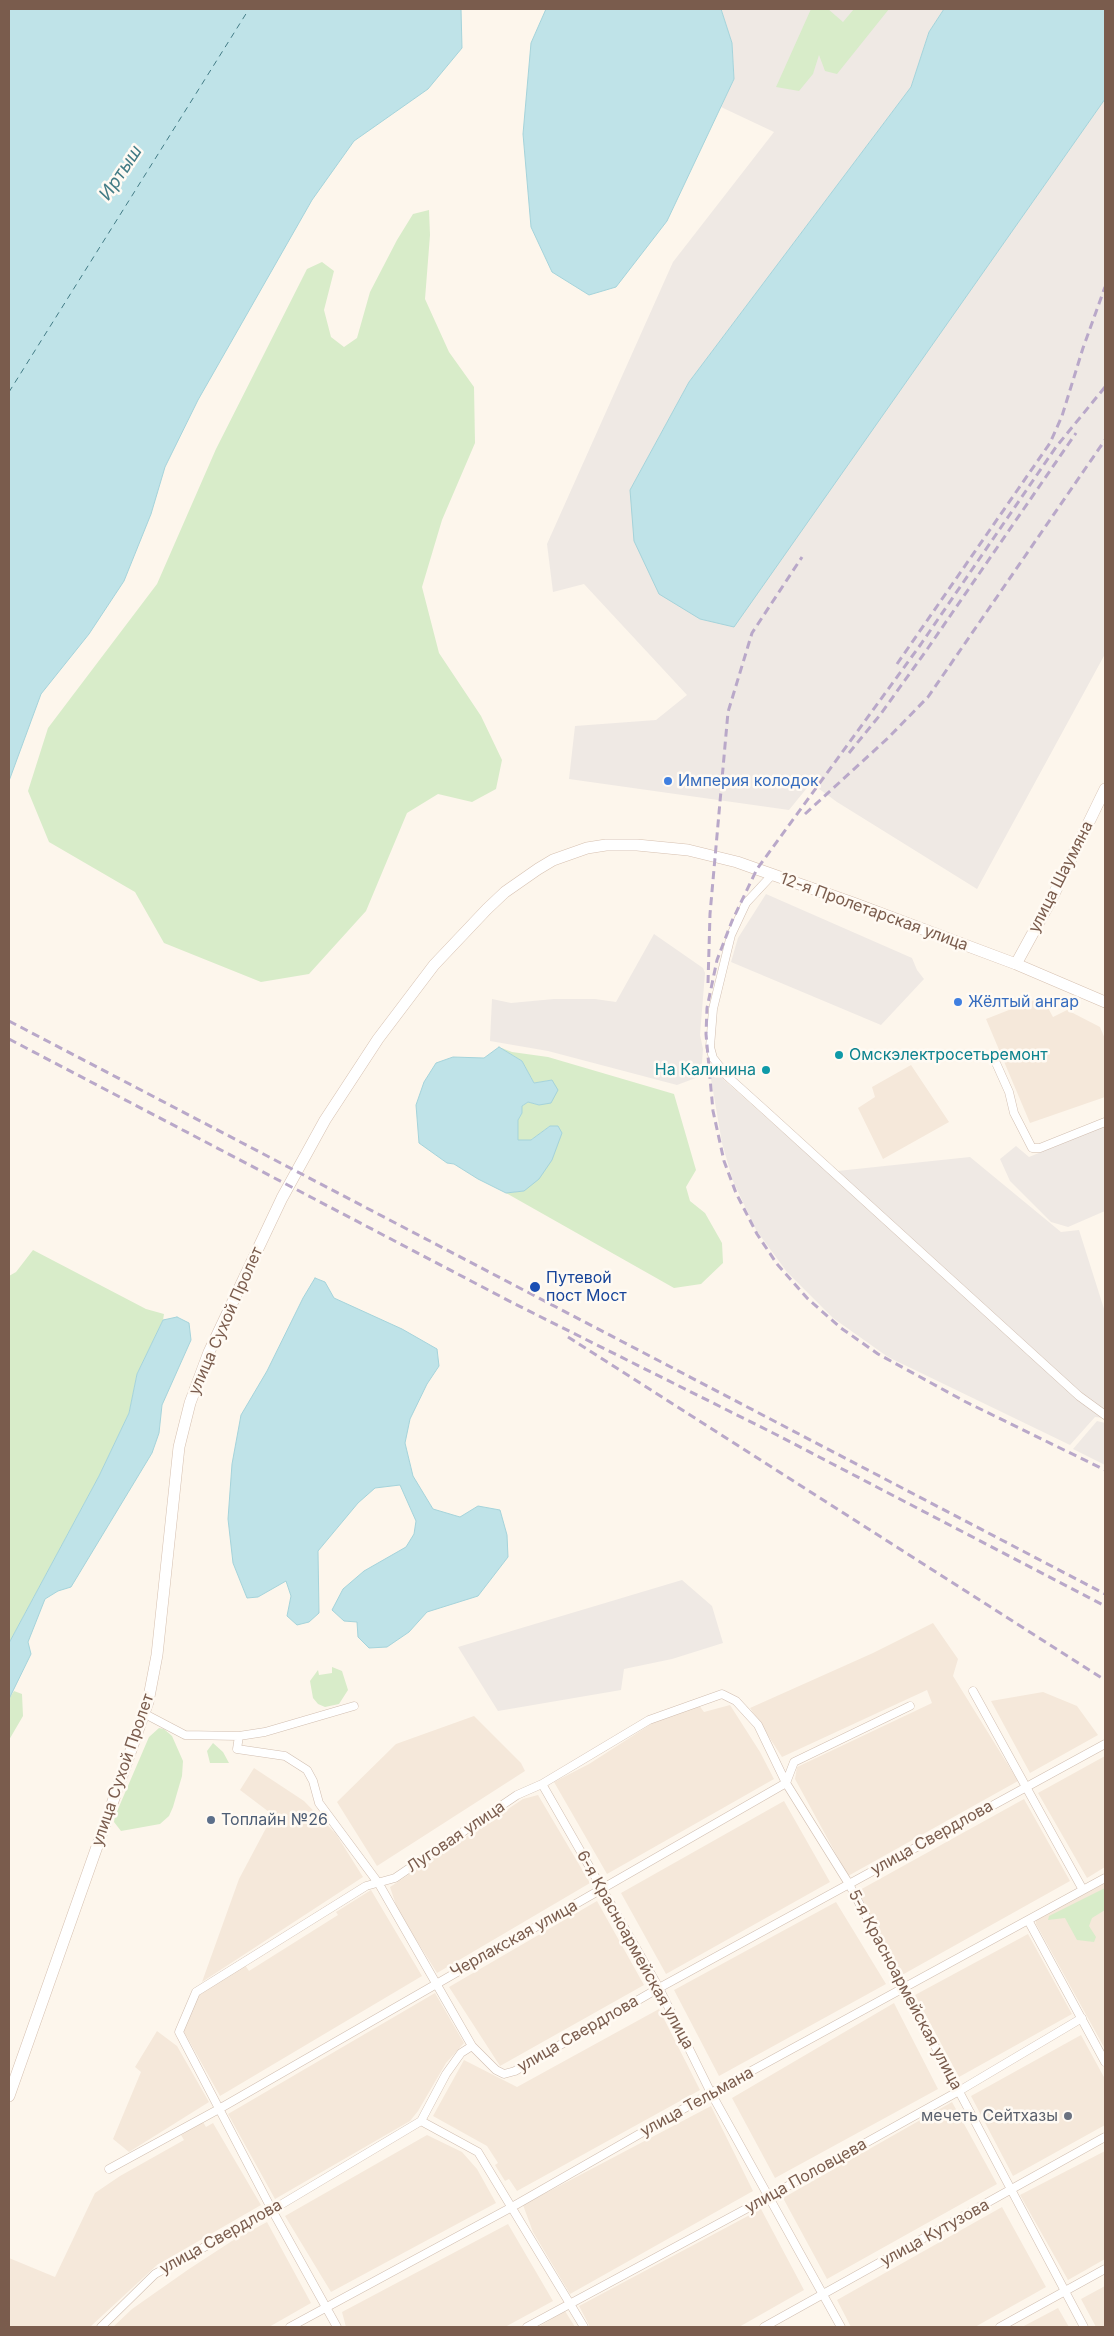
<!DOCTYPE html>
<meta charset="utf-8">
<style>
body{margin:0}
#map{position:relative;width:1114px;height:2336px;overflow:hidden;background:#fdf6ec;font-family:Inter,sans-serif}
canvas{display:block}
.frame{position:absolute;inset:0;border:10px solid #7a5c4d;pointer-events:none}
</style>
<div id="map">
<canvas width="1114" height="2336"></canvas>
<div class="frame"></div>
</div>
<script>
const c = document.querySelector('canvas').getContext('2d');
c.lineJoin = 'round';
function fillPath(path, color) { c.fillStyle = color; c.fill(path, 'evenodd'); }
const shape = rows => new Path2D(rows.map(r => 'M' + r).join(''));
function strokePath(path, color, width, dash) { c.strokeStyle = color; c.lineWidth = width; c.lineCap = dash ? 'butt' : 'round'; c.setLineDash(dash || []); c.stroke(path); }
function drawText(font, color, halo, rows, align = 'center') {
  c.font = font + ' Inter,sans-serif'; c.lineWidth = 5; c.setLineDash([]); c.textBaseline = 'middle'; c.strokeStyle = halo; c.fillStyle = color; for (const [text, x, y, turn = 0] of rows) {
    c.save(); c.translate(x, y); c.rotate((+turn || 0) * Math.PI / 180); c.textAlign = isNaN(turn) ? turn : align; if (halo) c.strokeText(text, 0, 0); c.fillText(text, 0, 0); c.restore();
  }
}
const residential = shape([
 [1042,997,1053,1017,1067,1010,1100,1027,1105,1039,1105,1097,1030,1123,986,1019],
 [911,1065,949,1122,883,1159,858,1108,875,1097,872,1087],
 [933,1623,958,1659,953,1676,1018,1781,848,1876,795,1779,797,1767,932,1703,927,1690,782,1757,750,1708,873,1653],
 [1043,1692,1077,1706,1098,1735,1030,1773,991,1701],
 [698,1704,704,1712,730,1705,760,1752,774,1779,607,1874,554,1782,589,1764,662,1717],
 [474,1716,521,1763,525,1771,377,1866,337,1802,396,1744],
 [1105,1756,1105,1867,1087,1878,1038,1793],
 [254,1768,304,1801,336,1834,363,1877,202,1982,239,1879,273,1815,240,1790],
 [538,1795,590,1883,437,1973,398,1911,390,1887,523,1799],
 [1024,1799,1070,1881,902,1975,858,1891],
 [784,1801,830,1882,666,1974,621,1893],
 [1105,1883,1105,2049,1036,1924,1036,1919],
 [371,1890,422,1976,220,2096,183,2030,198,1993,245,1965,249,1971,338,1915,336,1912],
 [597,1901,644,1985,500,2066,449,1987],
 [836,1902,886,1984,719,2076,674,1990],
 [1028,1934,1072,2014,959,2077,915,1995],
 [435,1993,464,2043,446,2063,418,2111,410,2121,275,2199,228,2114],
 [894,2003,938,2089,775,2178,732,2098],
 [659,2009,700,2090,517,2191,509,2179,505,2181,495,2165,498,2163,487,2146,433,2116,464,2060,517,2087],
 [157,2031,177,2046,209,2102,129,2152,113,2139,141,2072,135,2067],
 [1081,2035,1105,2079,1105,2125,1013,2176,971,2096],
 [952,2102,997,2184,827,2279,783,2198],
 [711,2106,753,2191,570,2294,533,2232,523,2205],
 [203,2122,206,2127,213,2123,261,2205,157,2265,90,2327,9,2327,9,2258,55,2277,95,2193,120,2176,184,2140,181,2135],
 [427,2135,462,2152,477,2169,496,2203,331,2292,285,2216],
 [1105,2151,1105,2259,1068,2280,1020,2195],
 [1002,2207,1046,2287,975,2327,851,2327,837,2300],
 [761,2209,804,2290,739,2327,590,2327,579,2306],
 [267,2222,311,2303,269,2327,113,2327,132,2309,189,2269,232,2241],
 [508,2224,553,2301,505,2327,346,2327,342,2312],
 [1105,2286,1105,2327,1096,2327,1081,2299],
 [1058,2308,1069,2327,1022,2327],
 [565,2311,575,2327,538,2327]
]);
const industrial = shape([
 [721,9,944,9,929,32,911,87,689,382,630,490,700,619,734,626,1105,99,1105,654,977,889,837,802,811,783,789,810,569,779,575,726,656,720,687,695,584,584,553,592,547,544,673,262,774,132,721,107,734,79,732,43],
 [766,894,912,958,917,970,924,979,881,1025,731,962,738,938],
 [654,934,703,968,705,973,700,1035,703,1049,701,1076,677,1085,548,1051,490,1041,492,999,511,1003,554,999,595,999,616,1002],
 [717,1069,724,1080,828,1172,970,1157,1061,1232,1079,1230,1105,1312,1105,1418,1095,1417,1070,1445,888,1357,833,1318,787,1272,756,1230,733,1181,722,1143,710,1073],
 [1105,1126,1105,1211,1068,1227,1051,1222,1010,1181,1000,1159,1016,1146,1029,1157],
 [1097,1421,1105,1423,1105,1465,1073,1449],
 [682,1580,712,1606,723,1643,672,1659,624,1669,621,1690,498,1711,458,1647]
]);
const green = shape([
 [811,9,828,9,843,22,854,9,889,9,837,74,825,71,819,55,813,74,799,91,776,87],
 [429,210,430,235,425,299,449,352,474,387,475,443,442,520,422,587,439,653,481,716,502,760,496,789,472,802,438,794,407,813,366,911,309,974,261,982,164,943,135,892,49,842,28,791,48,728,157,584,216,449,307,269,322,262,334,271,324,310,331,337,344,347,357,338,370,292,397,240,413,214],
 [499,1047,512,1052,548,1057,674,1094,696,1170,686,1187,690,1201,705,1213,722,1243,723,1263,701,1284,674,1288,506,1193,524,1191,550,1126,531,1140,518,1140,518,1120,522,1113,522,1106,528,1102,539,1105,552,1080,534,1083,522,1061],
 [33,1250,146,1309,164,1314,163,1320,137,1374,129,1413,99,1476,9,1643,9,1276,16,1272],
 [332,1667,342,1671,348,1690,339,1704,325,1707,318,1704,313,1698,310,1681,318,1670,319,1675,332,1673],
 [14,1691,22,1694,23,1716,9,1740,9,1699],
 [159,1728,164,1729,172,1736,183,1761,182,1776,173,1807,169,1816,160,1824,121,1831,114,1822,115,1816,149,1737],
 [213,1743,223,1752,229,1763,210,1763,207,1751],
 [1105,1888,1105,1910,1092,1918,1089,1926,1096,1937,1094,1942,1077,1940,1065,1918,1048,1920,1049,1916]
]);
const water = shape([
 [9,9,461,9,462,48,428,89,354,141,312,200,198,400,165,467,151,514,124,581,89,634,41,694,9,781,9,9],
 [546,9,721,9,732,43,734,79,667,221,616,287,589,295,552,272,531,227,523,134,531,43,546,9],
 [944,9,1105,9,1105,99,734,627,700,619,659,594,634,541,630,490,689,382,911,87,929,32,944,9],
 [499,1047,522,1061,534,1083,552,1080,558,1090,551,1103,539,1105,528,1102,522,1106,522,1113,518,1120,518,1140,531,1140,550,1126,558,1126,562,1133,552,1160,539,1179,524,1191,506,1193,478,1179,454,1164,447,1163,419,1143,416,1105,424,1082,436,1063,453,1057,484,1058,499,1047],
 [315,1278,325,1282,334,1298,402,1329,437,1349,439,1366,427,1384,410,1419,405,1443,413,1476,433,1509,460,1517,478,1506,500,1510,507,1535,508,1557,478,1596,427,1612,409,1632,387,1647,369,1648,358,1637,357,1622,344,1621,332,1610,343,1589,364,1571,406,1547,414,1534,416,1521,400,1485,375,1488,358,1503,318,1551,319,1613,309,1622,297,1625,287,1616,291,1596,286,1581,258,1597,247,1598,233,1563,228,1519,232,1464,241,1415,267,1371,303,1298,315,1278],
 [177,1317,189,1323,191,1340,162,1405,159,1433,152,1453,71,1587,58,1591,45,1599,28,1642,31,1654,9,1699,9,1643,99,1476,129,1413,137,1374,163,1320,177,1317]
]);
const ferry = shape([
 [9,392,249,9]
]);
const street = shape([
 [772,875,746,903,731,935,713,1009,710,1047,713,1058,727,1076,767,1112,1079,1396,1105,1415],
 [996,1063,1009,1092,1014,1113,1032,1148,1040,1148,1105,1122],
 [973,1691,1083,1890],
 [145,1714,185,1735,239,1736,265,1732,354,1706],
 [239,1736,237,1749,285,1756,307,1770,313,1781,319,1803,379,1884,472,2046],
 [542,1784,659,1988,711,2093,841,2327],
 [1028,1920,1105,2062],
 [421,2121,478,2152,584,2327],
 [109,2169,219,2109,786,1783,794,1762,910,1706],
 [101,2327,155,2274,272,2210,421,2121,446,2074,461,2053,472,2046,496,2070,504,2074,515,2071,659,1988,1105,1744],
 [290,2327,512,2207,711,2093,1105,1878],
 [337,2327,272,2210,179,2032,196,1992,366,1886,395,1878,517,1795,542,1784,649,1720,722,1694,736,1701,758,1725,786,1783,849,1884,1084,2327],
 [527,2327,770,2196,959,2091,1082,2018],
 [764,2327,1105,2137],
 [1000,2327,1105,2269]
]);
const secondary = shape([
 [1016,964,1051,900,1105,789],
 [9,2096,148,1702,157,1655,179,1447,190,1403,209,1352,282,1198,325,1120,378,1039,434,965,487,909,505,892,538,869,553,860,587,848,606,845,637,845,688,850,737,862,853,903,1016,964,1105,1002]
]);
const rail = shape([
 [1105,387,1056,447,921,644,757,869,732,921,717,960,707,1008,706,1034,713,1111,724,1161,736,1193,757,1234,777,1264,808,1299,841,1328,878,1354,966,1402,1105,1470],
 [897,664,1050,443,1062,416,1083,348,1105,287],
 [849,753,880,715,928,648,1076,433],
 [805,814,888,738,928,697,1105,440],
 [708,983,710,914,728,712,752,633,802,557],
 [9,1021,1105,1594],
 [9,1039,515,1304,777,1435,1105,1606],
 [568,1337,1105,1680]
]);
const markers = [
 [668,781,5,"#3f7fe0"],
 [958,1002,5,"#3f7fe0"],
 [839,1055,5,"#0f9aa8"],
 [766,1070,5,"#0f9aa8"],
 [535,1287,6,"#1a4fb4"],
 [211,1820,5,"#5c6f8a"],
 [1068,2116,5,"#6b7280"]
];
const shopNames = [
 ["Империя колодок",678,781],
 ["Жёлтый ангар",968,1002]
];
const streetNames = [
 ["улица Шаумяна",1061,877,-63],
 ["12-я Пролетарская улица",874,912,20],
 ["улица Сухой Пролет",226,1321,-66],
 ["улица Сухой Пролет",123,1770,-71],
 ["Луговая улица",456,1837,-34],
 ["улица Свердлова",932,1838,-29],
 ["Черлакская улица",514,1939,-29],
 ["6-я Красноармейская улица",635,1950,61],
 ["5-я Красноармейская улица",905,1990,62],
 ["улица Свердлова",578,2034,-30],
 ["улица Тельмана",697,2102,-29],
 ["улица Половцева",806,2176,-29],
 ["улица Кутузова",935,2233,-29],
 ["улица Свердлова",221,2237,-29]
];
const cultureNames = [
 ["Омскэлектросетьремонт",849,1055],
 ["На Калинина",756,1070,"right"]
];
const transitNames = [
 ["Путевой",546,1278],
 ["пост Мост",546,1296]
];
const serviceNames = [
 ["Топлайн №26",221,1820]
];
const worshipNames = [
 ["мечеть Сейтхазы",1058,2116]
];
const waterNames = [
 ["Иртыш",121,173,-56]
];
fillPath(residential, '#f5e8da');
fillPath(industrial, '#efe9e4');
fillPath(green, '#d8ecc9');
fillPath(water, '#bfe3e8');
strokePath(water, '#a5d3da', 1);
strokePath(ferry, '#437c86', 1, [6, 5]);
strokePath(street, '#d1beb0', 9);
strokePath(secondary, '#d6c0b0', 12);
strokePath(street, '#fff', 8);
strokePath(secondary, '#fff', 11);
strokePath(rail, '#b9a8c9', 3, [8, 5]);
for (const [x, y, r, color] of markers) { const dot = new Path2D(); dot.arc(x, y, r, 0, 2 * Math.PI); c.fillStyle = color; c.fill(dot); strokePath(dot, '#fffaf3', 2); }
drawText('16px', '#366cbe', '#fffaf3', shopNames, 'left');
drawText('16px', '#7a5c4d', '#fffaf3', streetNames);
drawText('16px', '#0d838f', '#fffaf3', cultureNames, 'left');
drawText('16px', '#164399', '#fffaf3', transitNames, 'left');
drawText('16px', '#4e5e75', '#fffaf3', serviceNames, 'left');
drawText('16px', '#5b616d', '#fffaf3', worshipNames, 'right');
drawText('italic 18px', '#437c86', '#fffaf3', waterNames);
</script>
